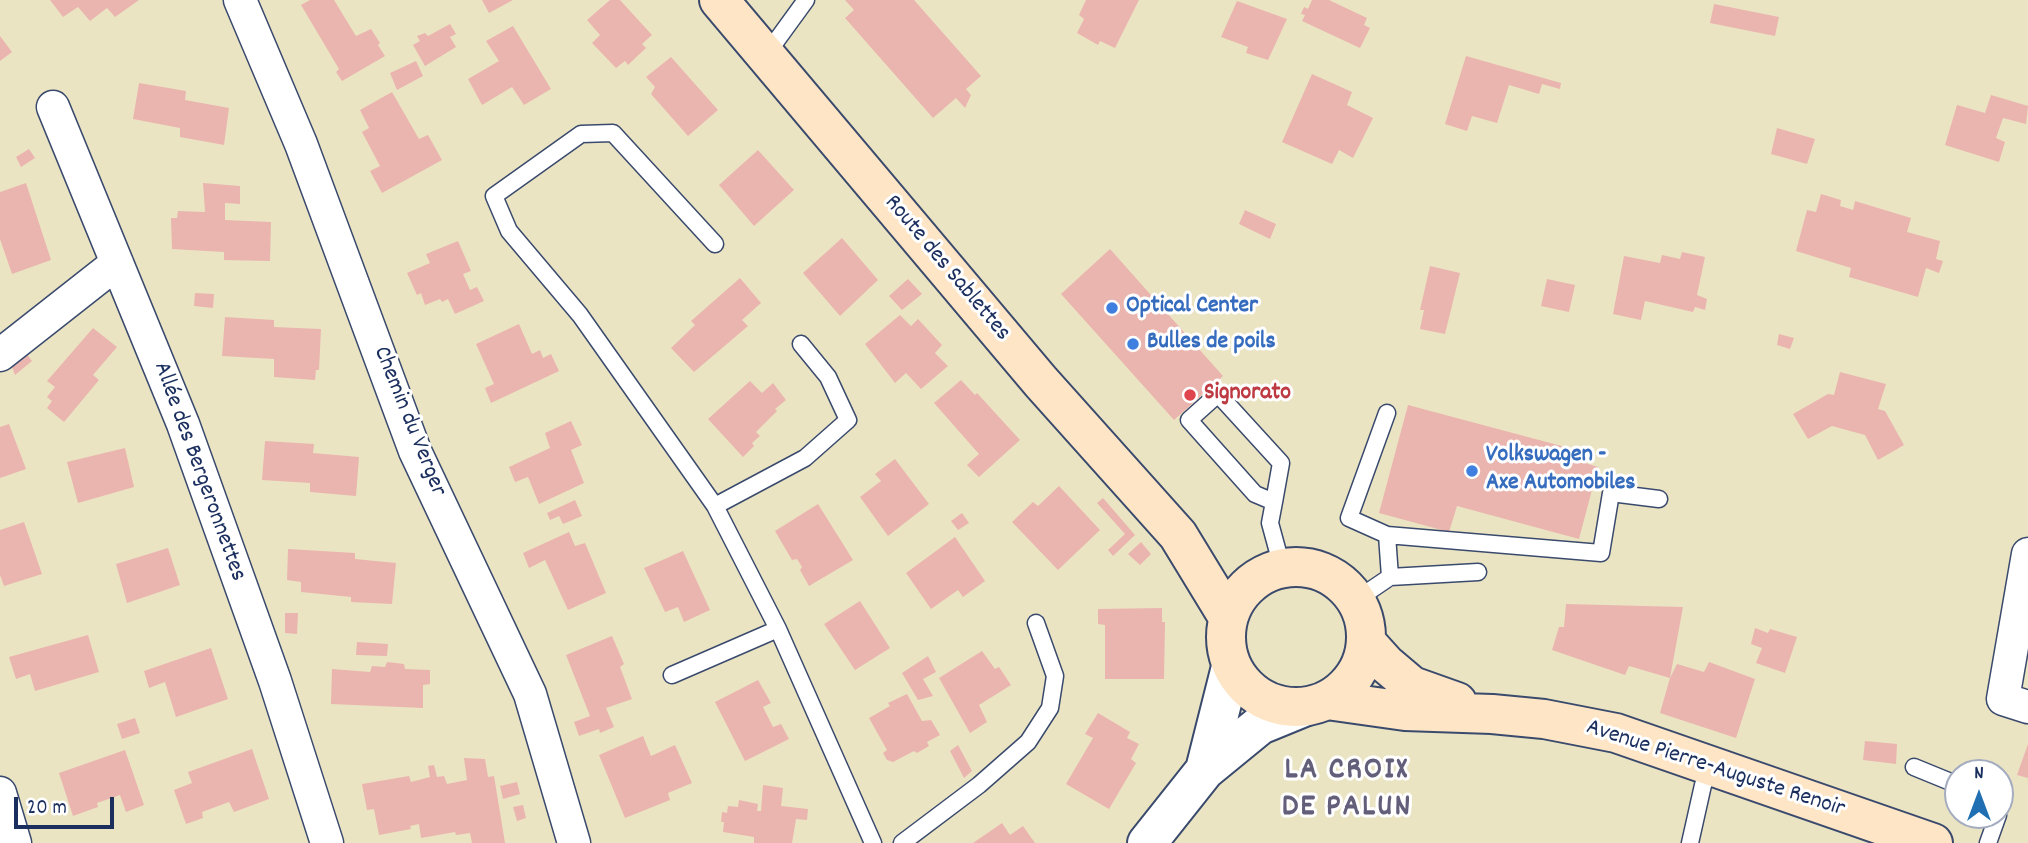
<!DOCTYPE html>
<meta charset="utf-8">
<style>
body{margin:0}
#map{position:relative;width:2028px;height:843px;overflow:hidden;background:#ebe4c3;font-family:Dekko,sans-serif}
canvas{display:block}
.north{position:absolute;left:1944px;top:759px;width:70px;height:70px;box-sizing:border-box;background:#fff;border:2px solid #a4acbf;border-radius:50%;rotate:0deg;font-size:19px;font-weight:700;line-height:28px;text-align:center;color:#1b2f5e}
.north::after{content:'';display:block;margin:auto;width:24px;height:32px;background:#1f6fb2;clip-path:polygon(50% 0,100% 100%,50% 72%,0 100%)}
.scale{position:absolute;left:14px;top:797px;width:100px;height:32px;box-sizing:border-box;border:4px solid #1b2f5e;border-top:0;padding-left:9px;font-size:21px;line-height:24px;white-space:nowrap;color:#1b2f5e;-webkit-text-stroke:5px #fff;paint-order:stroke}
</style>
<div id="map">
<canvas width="2028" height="843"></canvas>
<div class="north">N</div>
<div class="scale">20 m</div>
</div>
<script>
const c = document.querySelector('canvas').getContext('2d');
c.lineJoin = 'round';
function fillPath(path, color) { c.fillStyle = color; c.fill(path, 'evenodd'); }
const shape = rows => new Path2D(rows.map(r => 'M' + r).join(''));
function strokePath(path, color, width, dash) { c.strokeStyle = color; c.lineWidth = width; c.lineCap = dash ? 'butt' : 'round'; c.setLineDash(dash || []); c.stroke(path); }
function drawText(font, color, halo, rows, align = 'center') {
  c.font = font + ' Dekko,sans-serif'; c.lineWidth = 6; c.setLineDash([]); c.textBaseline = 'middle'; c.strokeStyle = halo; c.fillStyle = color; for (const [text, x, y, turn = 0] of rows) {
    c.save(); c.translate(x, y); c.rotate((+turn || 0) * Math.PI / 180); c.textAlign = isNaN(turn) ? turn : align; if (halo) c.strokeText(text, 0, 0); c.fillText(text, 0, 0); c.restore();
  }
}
const building = shape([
 [50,0,139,0,115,17,107,8,90,21,78,7,63,17],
 [310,0,334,0,356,36,371,29,380,43,378,45,385,56,342,81,336,72,339,69,301,5],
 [482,0,513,0,489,13],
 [610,0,620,0,652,35,642,44,646,48,628,65,625,61,616,68,592,43,600,35,587,20],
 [845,0,914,0,981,76,966,89,971,95,965,108,956,98,933,118,845,18,854,10],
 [1086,0,1139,0,1115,48,1100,41,1098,45,1077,33,1084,19,1079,15],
 [1312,0,1329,0,1367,18,1364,25,1370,28,1360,48,1302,21,1305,15,1301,14,1304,7,1308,9],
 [1237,1,1287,19,1268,60,1246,53,1248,47,1221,37],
 [1714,4,1779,17,1775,36,1710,23],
 [450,24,456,34,450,37,456,47,425,66,413,45,420,41,417,36,425,33,428,36],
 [513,26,551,89,524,105,512,87,482,105,468,79,499,61,486,41],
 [0,36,12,52,0,61],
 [1466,56,1561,83,1560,89,1542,84,1539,94,1509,85,1497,123,1472,116,1467,131,1445,124],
 [671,57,718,110,688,136,651,94,655,87,646,77],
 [416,61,423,76,397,90,390,73],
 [1312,74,1352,92,1347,105,1373,118,1353,158,1339,150,1332,164,1282,142],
 [139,83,186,91,185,100,229,108,224,145,180,137,180,128,133,119],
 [392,92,419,139,428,135,442,160,382,193,370,171,380,166,362,132,369,128,360,110],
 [1991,95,2028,106,2026,124,2003,118,1996,138,2005,142,1999,162,1945,145,1957,105,1985,113],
 [1777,128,1815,139,1807,164,1771,154],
 [29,149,35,158,21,167,16,157],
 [758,150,794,190,754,226,719,185],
 [26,183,51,260,12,274,0,239,0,192],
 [203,183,240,186,240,204,225,203,225,220,271,222,270,261,224,260,224,252,172,249,171,218,177,218,178,211,205,212],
 [1821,194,1841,200,1840,206,1853,210,1855,201,1911,218,1907,232,1940,241,1936,259,1943,261,1939,273,1926,268,1918,297,1849,277,1851,268,1796,251,1807,210,1816,212],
 [1245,210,1276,224,1270,239,1239,224],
 [842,238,878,280,840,316,803,273],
 [458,241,471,271,463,274,470,290,477,287,484,301,455,314,448,299,442,302,440,299,425,305,421,293,417,295,407,273,430,263,426,254],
 [1110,249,1223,376,1174,420,1061,294],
 [1682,252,1705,257,1697,295,1707,299,1705,310,1695,307,1693,312,1645,301,1641,320,1613,314,1624,256,1660,263,1662,255,1680,259],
 [1430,266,1460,273,1445,334,1420,329,1424,310,1420,310],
 [740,278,761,303,742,320,748,326,694,372,671,348,695,325,691,321],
 [908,279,922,294,902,310,889,296],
 [1547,279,1575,285,1569,312,1541,306],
 [195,293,214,294,213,308,194,306],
 [900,315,911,326,918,319,942,345,935,353,948,366,921,389,906,373,895,383,865,344],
 [225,317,274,320,274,327,321,329,319,370,316,370,315,380,274,377,274,359,222,356],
 [519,324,532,354,540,350,543,358,551,354,559,371,491,403,485,388,494,384,476,344],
 [93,328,117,347,93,375,99,380,64,422,47,408,52,401,47,397,55,387,47,381],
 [1779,334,1794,338,1790,349,1777,345],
 [26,353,32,361,15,375,11,364],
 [1840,372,1886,384,1878,409,1885,411,1904,445,1878,460,1865,435,1832,426,1808,439,1793,414,1828,394,1834,395],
 [961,380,975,395,977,393,1020,440,979,477,967,465,979,454,934,403],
 [750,381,762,393,773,383,786,400,775,409,777,411,756,432,760,436,752,443,754,446,743,457,708,419],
 [1408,405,1584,452,1582,462,1598,467,1579,539,1457,506,1449,532,1379,513],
 [571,421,582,445,571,450,584,483,539,504,528,477,515,482,509,467,550,448,545,433],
 [9,424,26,469,0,478,0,427],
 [265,441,314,444,313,453,359,457,356,496,310,492,310,483,262,480],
 [125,448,134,487,78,503,67,462],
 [895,459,929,504,888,536,860,497,881,481,875,474],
 [1059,486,1100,530,1058,570,1012,522,1033,502,1038,506],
 [1103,498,1135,535,1113,556,1108,550,1125,534,1097,503],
 [575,500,582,516,563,524,559,516,550,520,547,513],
 [818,504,853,560,809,586,800,570,802,567,797,559,792,560,775,531],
 [962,513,969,523,958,530,951,521],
 [24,522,42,574,4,586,0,575,0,530],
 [569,532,575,546,585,543,606,593,568,610,545,560,529,568,523,553],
 [955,537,985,581,963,597,958,590,931,609,906,573],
 [1141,542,1151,554,1140,565,1128,554],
 [168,548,180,585,127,603,116,564],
 [288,549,355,553,355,559,396,563,392,604,351,602,351,597,301,592,301,582,287,580],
 [683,551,710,610,684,622,678,607,665,612,644,568],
 [860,601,890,648,855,670,824,624],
 [1566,604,1683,607,1670,678,1677,664,1704,672,1709,662,1755,679,1736,738,1660,713,1670,678,1629,666,1625,675,1552,650,1559,627,1564,627],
 [1162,608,1162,622,1165,622,1164,679,1105,679,1105,625,1098,624,1098,609],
 [285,613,298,613,297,634,285,633],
 [1755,628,1768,633,1770,629,1797,637,1785,673,1756,663,1762,648,1751,644],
 [88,635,99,672,35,691,30,674,16,679,9,657],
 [612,636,624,664,620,667,632,699,606,708,614,727,600,733,599,729,579,736,574,722,590,716,566,655],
 [357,642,388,644,387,656,356,655],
 [211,648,228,699,176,717,165,682,149,688,144,671],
 [982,651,995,669,999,667,1011,685,979,705,987,722,970,733,939,678],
 [928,656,936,672,923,679,933,696,918,700,902,673],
 [387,662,404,664,405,669,430,670,430,684,423,685,423,708,331,704,332,669,370,672,372,666,385,667],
 [758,680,771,703,763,707,773,727,781,724,789,739,745,761,715,702],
 [907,694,922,721,931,720,940,735,927,742,929,746,917,753,914,751,893,762,887,760,883,753,887,750,869,718,890,706,888,703],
 [1098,713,1130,732,1127,738,1139,744,1131,759,1136,763,1109,809,1066,784,1093,738,1085,734],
 [135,718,140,733,122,739,117,724],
 [643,736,651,756,675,745,692,783,668,793,670,800,625,818,599,755],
 [1865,741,1897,744,1896,764,1863,760],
 [2028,744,2028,778,2017,775],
 [958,745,972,771,964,778,950,751],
 [252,749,269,799,234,812,229,802,202,812,203,818,186,824,174,790,192,783,188,772],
 [125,750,144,805,126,812,120,795,97,803,98,807,73,816,59,773],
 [464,758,485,759,488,777,494,776,505,843,472,843,470,833,456,835,455,832,421,838,419,824,410,826,411,829,379,835,374,809,367,810,362,784,409,776,411,782,430,777,428,766,434,765,437,777,444,776,447,784,467,780],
 [517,782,520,794,503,799,500,786],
 [763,785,783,788,781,806,808,809,807,820,796,819,792,843,754,843,754,837,723,832,724,822,721,822,722,812,727,813,728,806,738,807,739,800,758,804,757,811,761,811],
 [523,805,526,818,517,821,513,807],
 [1002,823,1010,835,1023,826,1035,843,973,843]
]);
const service = shape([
 [766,55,806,0],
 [715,244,613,133,581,134,494,196,509,231,580,315,715,506,778,629,873,843],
 [1387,413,1349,518,1387,535,1390,577],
 [1274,502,1255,494,1189,420,1218,394,1281,463,1274,502,1270,523,1282,567],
 [715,506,805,458,848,420,828,377,801,344],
 [1387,535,1601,553,1611,493,1659,499],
 [1356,600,1390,577,1478,572],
 [672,675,778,629],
 [1914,767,1958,785],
 [902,843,979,785,1028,742,1050,708,1055,676,1036,623],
 [1690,843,1703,785,1711,767],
 [1988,843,1998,815]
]);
const minor = shape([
 [240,0,301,144,415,451,530,694,574,843],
 [53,107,183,424,275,681,327,843],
 [0,355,117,263],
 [2028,554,2003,699,2028,707],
 [0,793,15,843]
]);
const tertiary = shape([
 [1205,770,1231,667],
 [1147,843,1205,770,1260,725,1304,707]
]);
const secondary = shape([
 [719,0,1041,382,1178,535,1228,617],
 '1226 637a70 70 0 1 1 140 0a70 70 0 1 1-140 0Z',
 [1367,643,1386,664,1412,686,1457,702],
 [1327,700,1405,711,1492,714,1544,719,1616,733,1933,843]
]);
const markers = [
 [1112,308,7,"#3f7fe0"],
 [1133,344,7,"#3f7fe0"],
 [1190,395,7,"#e0444e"],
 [1472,471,7,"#3f7fe0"]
];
const streetNames = [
 ["Route des Sablettes",946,269,50],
 ["Chemin du Verger",408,422,68],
 ["Allée des Bergeronnettes",198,472,70],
 ["Avenue Pierre-Auguste Renoir",1715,770,18]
];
const shopNames = [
 ["Optical Center",1126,308],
 ["Bulles de poils",1147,344],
 ["Volkswagen -",1486,457],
 ["Axe Automobiles",1486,485]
];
const healthNames = [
 ["Signorato",1204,395]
];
const districtNames = [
 ["LA CROIX",1347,773],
 ["DE PALUN",1347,810]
];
fillPath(building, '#eab5af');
strokePath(service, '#3a4a6d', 19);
strokePath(minor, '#3a4a6d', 35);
strokePath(tertiary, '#3a4a6d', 42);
strokePath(secondary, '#3a4a6d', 42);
strokePath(service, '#fff', 16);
strokePath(minor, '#fff', 32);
strokePath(tertiary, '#fff', 38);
strokePath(secondary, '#fee5c5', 38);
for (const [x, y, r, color] of markers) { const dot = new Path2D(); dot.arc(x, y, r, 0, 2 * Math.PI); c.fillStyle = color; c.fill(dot); strokePath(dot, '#fff', 2.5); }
drawText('24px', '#1b2f5e', '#fff', streetNames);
drawText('bold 24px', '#366cbe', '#fff', shopNames, 'left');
drawText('bold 24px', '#be3a42', '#fff', healthNames, 'left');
c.letterSpacing = '2px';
drawText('bold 32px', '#635e7a', '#fff', districtNames);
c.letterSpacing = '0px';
</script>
